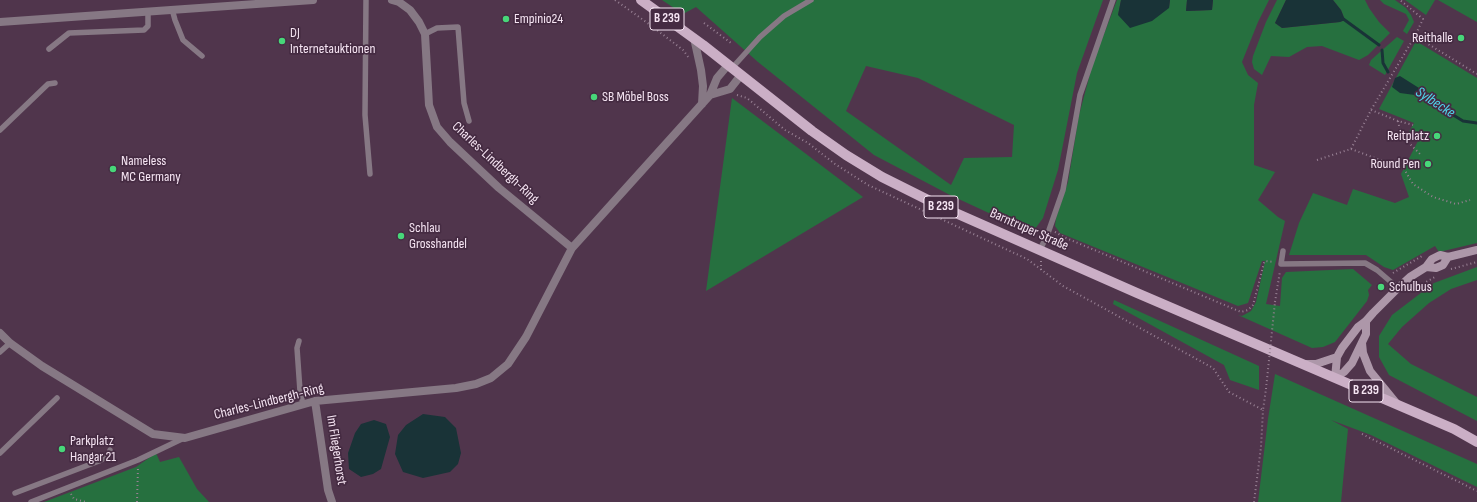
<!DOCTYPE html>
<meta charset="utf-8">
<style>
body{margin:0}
canvas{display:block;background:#50354c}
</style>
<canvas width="1477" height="502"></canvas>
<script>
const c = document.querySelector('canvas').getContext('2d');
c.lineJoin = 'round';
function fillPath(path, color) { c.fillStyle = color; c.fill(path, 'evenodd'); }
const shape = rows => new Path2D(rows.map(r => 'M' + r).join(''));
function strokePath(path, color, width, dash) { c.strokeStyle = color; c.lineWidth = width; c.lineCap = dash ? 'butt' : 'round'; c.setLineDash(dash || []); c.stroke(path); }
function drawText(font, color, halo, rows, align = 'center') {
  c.font = font + ' "Sofia Sans Condensed",sans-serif'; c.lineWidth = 3.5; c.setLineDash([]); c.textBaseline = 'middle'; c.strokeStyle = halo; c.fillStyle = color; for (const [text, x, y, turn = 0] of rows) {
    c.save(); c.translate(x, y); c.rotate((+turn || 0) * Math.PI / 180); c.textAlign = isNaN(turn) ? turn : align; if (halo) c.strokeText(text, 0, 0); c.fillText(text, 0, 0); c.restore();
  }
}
const green = shape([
 [662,0,1103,0,1077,73,1058,170,1043,218,1032,233,950,195,874,155,758,62,696,7,683,14],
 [866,66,918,78,1014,125,1012,157,964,158,951,185,846,111],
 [1117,0,1121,0,1118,15,1169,8,1170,0,1187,0,1186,11,1212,10,1213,0,1269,0,1258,22,1242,62,1248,75,1258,83,1254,105,1254,165,1275,172,1258,200,1278,217,1285,221,1266,304,1280,306,1282,278,1286,272,1353,269,1372,285,1368,290,1369,295,1367,301,1335,342,1323,347,1312,348,1238,315,1242,316,1251,311,1256,302,1265,261,1262,261,1248,303,1238,306,1060,233,1055,226,1056,218,1068,182,1079,115,1093,63],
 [1277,0,1286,0,1275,23,1282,28,1340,22,1345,20,1341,10,1333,0,1365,0,1369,8,1379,22,1390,33,1368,55,1359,60,1322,46,1307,47,1289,57,1271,56,1262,75,1254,69,1252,62,1253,56,1266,22],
 [1380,0,1395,0,1406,8,1411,15,1414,22,1407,34,1403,31,1409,20,1406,14,1384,4],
 [1405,0,1435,0,1426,15],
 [1438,0,1477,0,1477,22],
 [1397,37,1404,41,1385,75,1369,65,1371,60],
 [1416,41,1477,78,1477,243,1439,252,1435,246,1393,270,1384,267,1366,255,1289,255,1299,223,1313,193,1347,205,1353,189,1395,203,1409,197,1401,174,1418,141,1407,135,1414,123,1379,109],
 [732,98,863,197,706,291],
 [1477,267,1477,280,1451,289,1429,303,1402,327,1388,344,1411,364,1477,397,1477,421,1389,375,1379,357,1379,336,1392,315,1434,283],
 [1114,300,1259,366,1259,390,1230,380,1224,365,1113,304],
 [1275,374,1477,464,1477,487,1371,435,1331,420,1348,429,1341,502,1258,502,1268,419],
 [156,453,160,462,179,457,197,489,209,502,44,502,136,467]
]);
const water = shape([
 [1121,0,1170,0,1169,8,1152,21,1130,28,1118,15],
 [1187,0,1213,0,1212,10,1186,11],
 [1286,0,1333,0,1341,10,1345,20,1340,22,1282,28,1275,23],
 [1400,76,1419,88,1422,96,1400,93,1392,87,1395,78],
 [423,414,445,417,456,428,461,453,458,464,450,472,423,478,403,472,395,454,398,435,406,425],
 [374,420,386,424,390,437,381,469,373,474,361,477,349,469,348,453,355,433,361,424]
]);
const stream = shape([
 [1342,18,1379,45],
 [1382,50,1383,63,1388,72],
 [1419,94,1463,121,1477,123]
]);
const path = shape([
 [615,0,649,24,683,50,689,58],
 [704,23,731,43],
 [1415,36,1477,74],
 [737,95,747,98,785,130,808,143,835,164,868,185,1027,259,1063,286,1213,368,1229,392,1263,410,1266,389],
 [1371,110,1398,121,1413,125],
 [1398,121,1401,135,1420,154],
 [1351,149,1404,169,1413,184,1433,197,1456,204,1470,200],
 [1317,160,1351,149,1371,110,1415,36,1423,19,1400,0],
 [1055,232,1066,238,1241,312,1248,310,1253,305,1264,263,1265,261,1274,262],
 [1041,261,1041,270],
 [1451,269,1477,262],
 [1393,273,1422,256],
 [1416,288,1435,277],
 [1275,302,1280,271],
 [1362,434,1477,491],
 [71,494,74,499,86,502],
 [137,502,138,467],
 [1254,502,1261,447,1263,410]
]);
const service = shape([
 [366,0,365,115,370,174],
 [172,9,175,20,183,40,202,56],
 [425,34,437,28,458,27,464,103,469,121],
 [49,49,69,33,144,30,148,26,148,11],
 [732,68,760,37,784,16,811,0],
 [0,130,48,84,55,83],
 [1040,250,1048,233,1063,190,1080,95,1113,0],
 [1283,251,1281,264,1365,263,1377,270,1398,288],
 [299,341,297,348,300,391,303,404],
 [0,352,10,343],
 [0,453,57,398],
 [15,493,99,461,108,456,110,450],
 [31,502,138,460,184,438]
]);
const minor = shape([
 [392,0,399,2,410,10,419,22,425,34,429,105,437,127,450,142,499,188,572,248],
 [0,22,313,0],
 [694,38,701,70,703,86,702,104],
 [710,95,730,89,741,75],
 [0,333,10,343,42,366,153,434,185,438,315,401,456,388,476,384,491,378,508,364,526,337,572,248,710,95,717,78,728,65],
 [315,401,328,490,332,502]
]);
const secondary = shape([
 [1426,267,1436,268,1443,265,1448,257],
 [1362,343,1363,353,1370,371,1397,404],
 [1305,364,1316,364,1337,357],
 [1335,378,1337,357,1342,348,1358,327,1366,321,1373,313,1398,288,1410,277,1426,267,1432,259,1440,255,1448,257,1477,250],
 [1335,378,1344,372,1352,363,1366,334,1366,321]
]);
const primary = shape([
 [641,0,703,45,812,131,846,155,882,177,942,207,1137,293,1454,429,1477,442]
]);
const pathBridge = shape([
 [1266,389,1275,302]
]);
const markers = [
 [506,19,4,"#47d779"],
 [1461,38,4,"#47d779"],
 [282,41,4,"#47d779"],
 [594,97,4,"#47d779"],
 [1437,136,4,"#47d779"],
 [1428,164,4,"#47d779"],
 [113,169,4,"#47d779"],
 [401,236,4,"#47d779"],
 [1381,287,4,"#47d779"],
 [62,449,4,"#47d779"]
];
const shields = [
 [667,19,34],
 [941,207,34],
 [1366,391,34]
];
const shieldNames = [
 ["B 239",667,19],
 ["B 239",941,207],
 ["B 239",1366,391]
];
const poiNames = [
 ["Empinio24",514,19],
 ["DJ",290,33],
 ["Internetauktionen",290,49],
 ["Reithalle",1453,38,"right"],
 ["SB Möbel Boss",602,97],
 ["Reitplatz",1429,136,"right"],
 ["Nameless",121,161],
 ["MC Germany",121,177],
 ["Round Pen",1420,164,"right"],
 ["Schlau",409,228],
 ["Grosshandel",409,244],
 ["Schulbus",1389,287],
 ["Parkplatz",70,441],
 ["Hangar 21",70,457]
];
const streetNames = [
 ["Charles-Lindbergh-Ring",495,163,43],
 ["Barntruper Straße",1029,230,24],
 ["Charles-Lindbergh-Ring",269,402,-14],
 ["Im Fliegerhorst",336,450,81]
];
const waterNames = [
 ["Sylbecke",1435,103,33]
];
fillPath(green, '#26703f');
fillPath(water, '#193337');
strokePath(stream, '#193337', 3);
strokePath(path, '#988194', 2, [1, 3]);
strokePath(service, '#867884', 5.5);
strokePath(minor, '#867884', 8);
strokePath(secondary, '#ad97a9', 8);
strokePath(primary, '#cbafc6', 10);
strokePath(pathBridge, '#988194', 2, [1, 3]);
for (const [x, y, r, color] of markers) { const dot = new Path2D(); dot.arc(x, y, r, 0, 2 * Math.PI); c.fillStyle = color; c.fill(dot); strokePath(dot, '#452b42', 1.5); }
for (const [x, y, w] of shields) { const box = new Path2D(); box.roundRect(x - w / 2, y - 11, w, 22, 3); c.fillStyle = '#452b42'; c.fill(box); strokePath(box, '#f6e5f3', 1); }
drawText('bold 13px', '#f6e5f3', null, shieldNames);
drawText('14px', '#f6e5f3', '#452b42', poiNames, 'left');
drawText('14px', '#f6e5f3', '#452b42', streetNames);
drawText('italic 15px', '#50d4eb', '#452b42', waterNames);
</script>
